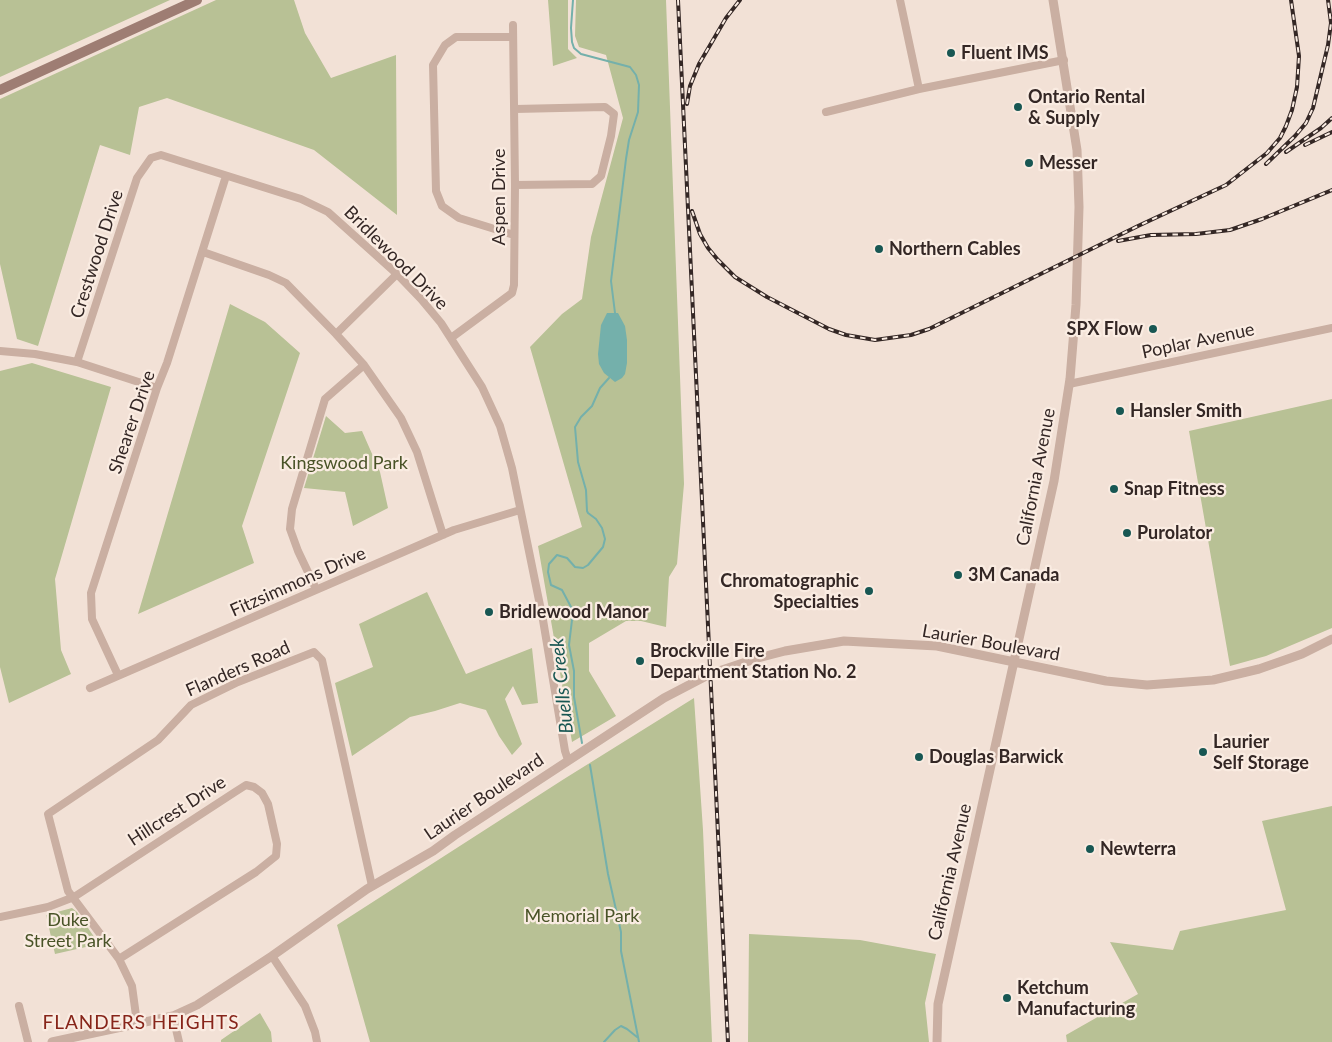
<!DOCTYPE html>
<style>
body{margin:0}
canvas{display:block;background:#f2e1d6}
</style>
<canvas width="1332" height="1042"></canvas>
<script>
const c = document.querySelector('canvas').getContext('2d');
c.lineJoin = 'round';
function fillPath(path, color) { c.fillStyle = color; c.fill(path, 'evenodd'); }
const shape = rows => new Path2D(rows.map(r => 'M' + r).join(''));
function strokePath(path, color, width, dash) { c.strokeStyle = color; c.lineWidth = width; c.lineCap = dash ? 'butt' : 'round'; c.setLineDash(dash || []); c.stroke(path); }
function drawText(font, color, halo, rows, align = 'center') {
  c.font = font + ' Lato,sans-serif'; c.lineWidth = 4.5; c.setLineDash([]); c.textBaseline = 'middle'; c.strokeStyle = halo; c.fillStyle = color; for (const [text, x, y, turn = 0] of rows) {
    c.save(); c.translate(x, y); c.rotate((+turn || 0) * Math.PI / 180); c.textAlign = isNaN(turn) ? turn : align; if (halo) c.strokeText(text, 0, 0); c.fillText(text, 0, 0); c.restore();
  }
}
const green = shape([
 [0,0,170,0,0,77],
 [216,0,294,0,305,33,331,78,396,55,397,215,314,150,167,98,139,107,130,155,100,145,38,346,17,339,0,264,0,99],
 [548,0,568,0,568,49,577,58,553,66],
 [576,0,666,0,684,484,677,564,669,577,666,627,641,621,626,621,589,643,589,671,616,716,572,742,538,546,582,527,530,347,562,314,582,299,591,237,623,118,606,55,579,47,575,36],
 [230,304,265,322,300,353,242,526,254,563,138,614],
 [32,363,111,387,55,579,61,650,71,674,9,703,0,667,0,371],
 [1332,399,1332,628,1266,656,1230,666,1189,431],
 [326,416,345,433,362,431,380,472,388,508,353,526,345,492,304,488],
 [427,592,466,674,532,648,538,703,522,705,513,686,505,699,522,744,512,755,499,736,486,710,460,703,435,711,410,717,352,756,335,683,373,667,359,624],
 [694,698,703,830,712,1042,370,1042,337,925,564,779],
 [1332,806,1332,1042,1067,1042,1066,1035,1138,994,1110,942,1173,950,1180,931,1286,910,1262,821],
 [72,908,77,912,99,944,55,954,46,915],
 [749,934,860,940,936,954,925,1003,929,1042,748,1042],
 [260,1013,271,1032,272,1042,221,1042,221,1040]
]);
const water = shape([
 [607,313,618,313,625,326,627,340,627,363,625,374,622,378,615,382,604,373,599,364,598,354,601,325]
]);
const stream = shape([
 [573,0,571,28,572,42,574,48,581,54,630,67,636,75,639,85,638,112,629,140,626,159,611,281,615,313],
 [582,743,574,697,574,671,569,645,572,620,571,607,562,590,551,585,548,572,549,564,557,555,567,558,575,567,583,568,588,565,603,547,605,539,602,528,596,519,588,513,587,511,586,490,578,462,575,427,581,417,592,406,600,388,609,378],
 [590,765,608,874,621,932,621,951,639,1042],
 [604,1042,615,1030,621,1026,627,1029,637,1037]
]);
const minor = shape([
 [900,0,919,89],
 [513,37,456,37,445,45,433,65,436,191,442,206,459,218,514,235],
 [515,109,605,107,614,114,611,136,601,176,592,184,515,185],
 [826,112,919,89,1064,60],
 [203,252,269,275,286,283,336,334,364,365,401,418,417,452,443,535],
 [336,334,397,274],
 [451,338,512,293,514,285,515,185,513,25],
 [0,351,35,354,77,362,157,388],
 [77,362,137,178,151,158,161,155,301,199,328,212,397,274,421,299,441,323,482,387,500,426,512,468,543,620,565,751,568,760],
 [1069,384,1332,328],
 [316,589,298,551,290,529,292,509,325,399,364,365],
 [118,675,92,619,91,593,157,388,167,363,226,176],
 [90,688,454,530,520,510],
 [0,917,48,907,74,897,235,792,246,785,254,787,262,793,268,804,277,844,276,856,256,872,119,959],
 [272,956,305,1006,315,1032,317,1042],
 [19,1006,28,1042],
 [173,1016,179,1042],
 [137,1023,132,986,119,959,68,891,48,814,158,740,191,705,238,682,314,652,322,660,372,886]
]);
const tertiary = shape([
 [52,1042,173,1016,197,1005,272,956,367,889,433,851,455,835,664,698,710,674,758,658,785,651,844,641,937,646,1106,681,1147,685,1213,680,1259,669,1302,654,1332,639],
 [937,1042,938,1004,1054,481,1070,379,1076,305,1079,207,1077,150,1053,0]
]);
const secondary = shape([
 [0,90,197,0]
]);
const rail = shape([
 [678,0,728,1042],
 [687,104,690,86,699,64,726,18,740,0],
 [1305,145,1332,132],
 [1286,152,1321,128,1332,118],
 [1266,164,1295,136,1306,123,1313,108,1328,45,1331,23,1328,0],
 [692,211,700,234,708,248,718,260,735,277,767,297,829,329,846,335,875,340,911,335,929,329,1138,226,1226,185,1267,153,1280,138,1286,126,1292,110,1297,87,1299,56,1291,0],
 [1118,241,1151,235,1196,234,1230,230,1262,219,1332,190]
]);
const markers = [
 [951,53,5,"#185753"],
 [1018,107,5,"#185753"],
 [1029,163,5,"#185753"],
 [879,249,5,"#185753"],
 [1153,329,5,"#185753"],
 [1120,411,5,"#185753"],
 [1114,489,5,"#185753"],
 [1127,533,5,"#185753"],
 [958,575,5,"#185753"],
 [869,591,5,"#185753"],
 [489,612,5,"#185753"],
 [640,661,5,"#185753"],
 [1203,752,5,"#185753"],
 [919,757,5,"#185753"],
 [1090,849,5,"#185753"],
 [1007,998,5,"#185753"]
];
const poiNames = [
 ["Fluent IMS",961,53],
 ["Ontario Rental",1028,97],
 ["& Supply",1028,118],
 ["Messer",1039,163],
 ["Northern Cables",889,249],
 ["SPX Flow",1143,329,"right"],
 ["Hansler Smith",1130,411],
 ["Snap Fitness",1124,489],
 ["Purolator",1137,533],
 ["3M Canada",968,575],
 ["Chromatographic",859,581,"right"],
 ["Specialties",859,602,"right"],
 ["Bridlewood Manor",499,612],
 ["Brockville Fire",650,651],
 ["Department Station No. 2",650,672],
 ["Laurier",1213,742],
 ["Self Storage",1213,763],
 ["Douglas Barwick",929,757],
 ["Newterra",1100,849],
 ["Ketchum",1017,988],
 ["Manufacturing",1017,1009]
];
const streetNames = [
 ["Aspen Drive",499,197,-90],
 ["Crestwood Drive",97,254,-72],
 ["Bridlewood Drive",396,258,45],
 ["Poplar Avenue",1198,341,-12],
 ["Shearer Drive",132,422,-71],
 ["California Avenue",1036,477,-79],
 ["Fitzsimmons Drive",298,582,-24],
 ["Laurier Boulevard",991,643,10],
 ["Flanders Road",238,669,-24],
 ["Laurier Boulevard",484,797,-34],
 ["Hillcrest Drive",177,811,-33],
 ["California Avenue",950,872,-77]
];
const parkNames = [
 ["Kingswood Park",344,463],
 ["Memorial Park",582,916],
 ["Duke",68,920],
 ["Street Park",68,941]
];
const waterNames = [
 ["Buells Creek",562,686,-96]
];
const neighbourhoodNames = [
 ["FLANDERS HEIGHTS",141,1023]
];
fillPath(green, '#b8c195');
fillPath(water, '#74b0ab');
strokePath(stream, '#74b0ab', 2);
strokePath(minor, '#caafa2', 8);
strokePath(tertiary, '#caafa2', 9);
strokePath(secondary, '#9e7d73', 10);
strokePath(rail, '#342725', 4);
strokePath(rail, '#faece2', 2, [5.5]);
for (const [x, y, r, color] of markers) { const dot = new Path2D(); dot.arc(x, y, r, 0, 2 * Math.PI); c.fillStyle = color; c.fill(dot); strokePath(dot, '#faece2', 2); }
drawText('bold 18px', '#342725', '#faece2', poiNames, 'left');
drawText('18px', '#342725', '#faece2', streetNames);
drawText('18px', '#495327', '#faece2', parkNames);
drawText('italic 19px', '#185753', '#faece2', waterNames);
c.letterSpacing = '1px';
drawText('19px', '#87251a', '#faece2', neighbourhoodNames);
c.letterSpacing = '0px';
</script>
